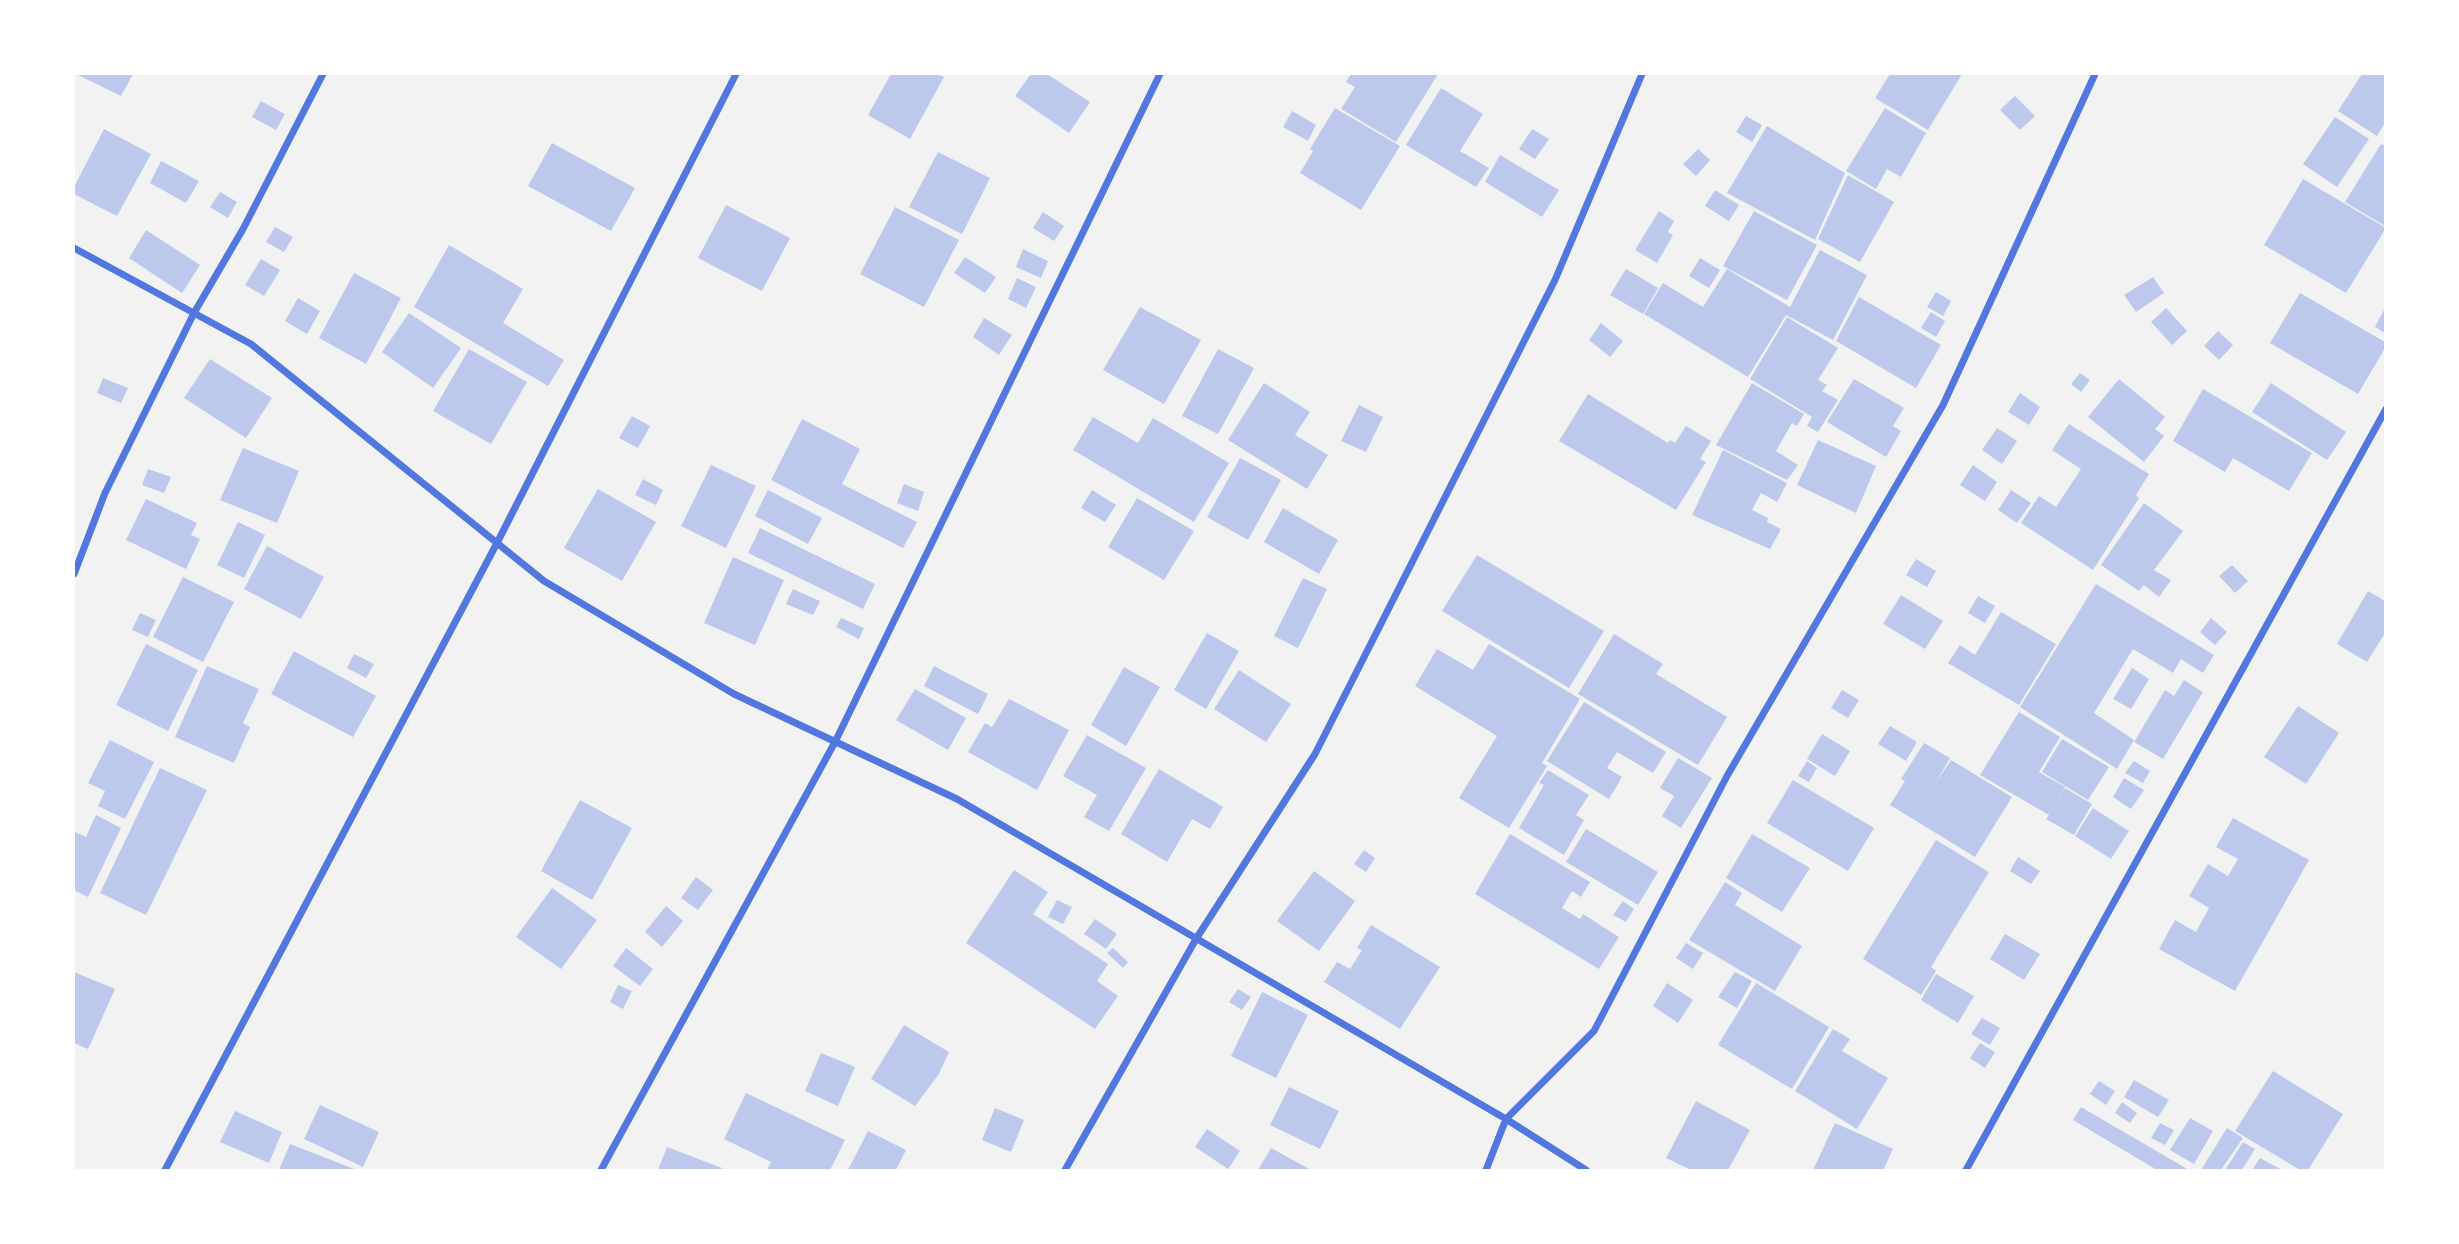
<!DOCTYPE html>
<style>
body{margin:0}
#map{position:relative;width:2459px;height:1244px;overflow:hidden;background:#f2f2f2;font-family:Quicksand,sans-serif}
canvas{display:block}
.frame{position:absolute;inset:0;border:75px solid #fff;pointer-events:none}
</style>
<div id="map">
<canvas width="2459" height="1244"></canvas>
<div class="frame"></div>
</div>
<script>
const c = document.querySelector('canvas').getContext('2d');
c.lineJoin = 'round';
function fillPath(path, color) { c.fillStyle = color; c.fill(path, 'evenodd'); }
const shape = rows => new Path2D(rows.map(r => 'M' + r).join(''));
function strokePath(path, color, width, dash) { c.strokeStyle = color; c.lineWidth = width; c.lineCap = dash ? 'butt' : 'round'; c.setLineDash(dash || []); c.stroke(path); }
const building = shape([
 [76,74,133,74,121,96],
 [891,74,937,74,944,77,910,139,868,115],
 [1031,74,1047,74,1090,102,1069,133,1015,96],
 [1351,74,1438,74,1396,142,1341,109,1355,87,1346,82],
 [1890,74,1962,74,1928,130,1875,98],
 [2362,74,2385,74,2385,123,2377,136,2338,111],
 [1441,88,1483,114,1460,151,1489,168,1476,187,1406,145],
 [2015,96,2035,116,2020,130,2000,110],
 [261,101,285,114,276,130,252,117],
 [1335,108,1400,146,1361,210,1300,173,1313,151,1310,149],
 [1885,108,1926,133,1901,177,1887,169,1876,189,1846,171],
 [1292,111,1316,125,1308,141,1283,127],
 [1746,116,1762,125,1752,142,1736,132],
 [2335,117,2369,139,2337,187,2303,164],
 [1767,126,1845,173,1815,240,1727,193],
 [104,129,151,154,117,216,74,194,74,187],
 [1532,129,1549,139,1535,159,1519,149],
 [552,143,635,188,611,231,528,186],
 [2381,144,2385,146,2385,226,2345,202],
 [1698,149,1710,160,1696,176,1683,164],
 [938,152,990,178,962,234,909,207],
 [1500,155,1559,190,1542,217,1485,182],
 [161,161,199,181,186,203,150,183],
 [1848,175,1894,202,1860,262,1818,239],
 [2303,179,2386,228,2346,293,2264,245],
 [1715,190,1739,205,1729,221,1705,206],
 [220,192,237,202,228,218,210,207],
 [726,205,790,238,762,291,698,258],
 [895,207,959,240,924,307,860,274],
 [1659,211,1674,221,1668,232,1673,235,1657,263,1635,250],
 [1754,211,1817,245,1787,300,1723,266],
 [1043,212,1064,226,1054,241,1033,228],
 [275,227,293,237,284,252,266,242],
 [146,230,200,265,182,293,129,258],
 [449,245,523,289,503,323,564,360,548,386,414,307],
 [1023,249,1048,261,1041,278,1016,267],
 [1820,250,1867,275,1833,340,1786,315,1748,377,1644,314,1663,283,1703,307,1727,269,1790,307],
 [965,257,996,277,985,293,954,273],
 [1700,258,1720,270,1709,288,1689,276],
 [261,259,280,270,264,296,245,285],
 [1626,269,1658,288,1643,314,1610,295],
 [354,273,401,298,366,364,319,338],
 [2153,277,2164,293,2136,312,2124,295],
 [1017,278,1036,287,1026,308,1008,299],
 [1936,292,1951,301,1943,316,1927,307],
 [2300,293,2385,342,2385,348,2358,394,2270,343],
 [1859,297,1941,345,1916,388,1836,341],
 [298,298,320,311,307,334,285,321],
 [1140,307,1201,340,1164,404,1103,370],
 [2166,308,2187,331,2172,345,2151,322],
 [2385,308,2385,333,2375,327],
 [1931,312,1945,321,1936,337,1921,328],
 [409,313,461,348,433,388,382,352],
 [1787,317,1838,348,1818,380,1827,385,1822,391,1838,400,1818,432,1807,426,1812,417,1750,379],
 [984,318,1012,335,999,355,973,337],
 [1601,323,1623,341,1610,357,1589,340],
 [2218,331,2233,345,2219,360,2204,346],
 [469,349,527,382,491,444,433,411],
 [1218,349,1254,368,1218,434,1182,416],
 [210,359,272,398,246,438,184,398],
 [2080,373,2090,380,2081,392,2071,384],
 [103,378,128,388,121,403,97,393],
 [1854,379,1904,408,1893,426,1901,431,1886,457,1827,422],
 [2119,379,2165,417,2155,429,2164,436,2144,462,2088,417],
 [1264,383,1310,412,1295,435,1328,455,1307,489,1228,440],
 [1752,383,1804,414,1797,426,1792,423,1776,451,1798,465,1787,480,1716,445],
 [2271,383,2346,432,2327,460,2252,412],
 [2203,389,2312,453,2289,491,2233,458,2225,472,2173,441],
 [2020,393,2040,407,2029,425,2008,412],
 [1588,394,1668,443,1670,440,1675,443,1686,426,1711,441,1700,459,1706,462,1676,510,1559,441],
 [1359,405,1383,417,1366,452,1341,441],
 [632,416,650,426,638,448,619,438],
 [1093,417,1138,443,1153,418,1229,463,1194,522,1073,450],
 [802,419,860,449,842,484,917,522,903,548,771,480],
 [2069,424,2149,474,2136,495,2139,498,2093,570,2021,523,2039,496,2056,507,2081,469,2052,450],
 [1997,428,2017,441,2002,464,1982,450],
 [1818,440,1876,466,1856,513,1797,485],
 [243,448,299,471,277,523,220,500],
 [1723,450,1787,483,1777,502,1761,493,1752,510,1768,518,1767,522,1781,529,1770,549,1692,515],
 [1240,458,1281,480,1248,540,1207,517],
 [711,465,756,486,726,548,681,526],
 [1973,465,1997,482,1985,501,1960,485],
 [148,469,171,477,164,493,142,485],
 [643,479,663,490,656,505,635,495],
 [904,484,924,492,918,511,897,503],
 [598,489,656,522,622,581,564,548],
 [768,490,822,518,808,544,755,516],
 [1092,490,1116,505,1105,522,1081,508],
 [2011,490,2031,503,2017,523,1998,510],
 [1137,498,1194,531,1164,580,1108,547],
 [146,499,197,523,191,535,200,539,186,569,126,540],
 [2144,503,2183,531,2154,570,2171,580,2159,597,2144,585,2139,591,2101,565],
 [1283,508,1338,540,1319,574,1264,542],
 [238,522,265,535,244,578,217,565],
 [760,528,875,584,863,609,748,553],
 [267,546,324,577,301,619,244,589],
 [1477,555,1604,631,1569,688,1442,611],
 [733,557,784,580,755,645,704,623],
 [1916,559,1936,571,1927,587,1906,575],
 [2232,565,2248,581,2235,593,2219,576],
 [183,577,234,602,203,662,153,637],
 [1303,578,1327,589,1298,648,1274,636],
 [2096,584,2214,655,2203,673,2181,659,2173,673,2133,649,2094,713,2134,740,2117,769,2020,707],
 [793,589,820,601,813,615,786,604],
 [2368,591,2385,601,2385,633,2367,662,2337,644],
 [1901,595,1943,621,1925,649,1883,624],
 [1978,596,1995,606,1985,623,1968,613],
 [2001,612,2056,644,2019,705,1948,663,1960,645,1975,655],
 [140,613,156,620,148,637,132,630],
 [841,618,864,628,859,639,836,627],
 [2211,618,2227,632,2215,645,2200,632],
 [1207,633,1239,651,1206,709,1174,690],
 [1614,634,1663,664,1656,674,1727,717,1698,765,1578,694],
 [146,644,198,670,168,731,116,705],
 [1489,644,1580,699,1542,763,1547,766,1509,828,1459,798,1497,736,1415,686,1437,649,1473,670],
 [294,651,376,696,353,737,271,694],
 [354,654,374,664,366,678,347,668],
 [207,666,259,689,243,723,250,727,234,763,175,737],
 [934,666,988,694,978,714,924,686],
 [1124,667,1160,687,1126,746,1091,725],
 [2132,668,2149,679,2131,709,2113,699],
 [1239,670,1291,704,1266,742,1214,709],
 [2184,680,2203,692,2163,759,2134,742,2165,690,2174,696],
 [915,689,966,718,948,750,896,720],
 [1842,690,1859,700,1848,718,1831,708],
 [1009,699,1069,730,1037,790,968,752,985,723,992,727],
 [1584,702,1666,752,1653,773,1617,752,1607,768,1622,777,1609,799,1547,761],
 [2298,706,2339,733,2306,784,2264,757],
 [2019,712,2060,737,2039,772,2065,787,2056,801,2065,788,2092,804,2074,835,2046,819,2049,815,1980,775],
 [1890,726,1917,742,1906,761,1878,744],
 [1822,734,1850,751,1835,776,1807,759],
 [1087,735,1146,768,1109,831,1084,817,1097,795,1063,776],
 [2062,739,2109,767,2088,800,2042,772],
 [110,740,154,762,125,819,98,806,105,791,88,783],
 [1924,743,1950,758,1936,782,1951,760,2012,797,1975,857,1890,805,1905,781,1901,779],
 [1678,758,1712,778,1681,828,1662,816,1674,796,1660,788],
 [1807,761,1817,768,1809,782,1798,776],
 [2134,761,2150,771,2143,783,2125,773],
 [160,768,207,790,146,915,100,893],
 [1159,769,1223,807,1210,829,1192,819,1167,862,1121,834],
 [1548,770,1589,795,1576,815,1584,820,1564,855,1519,828,1544,785,1539,783],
 [2124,778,2144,790,2131,809,2113,797],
 [1793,780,1874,828,1848,871,1767,823],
 [580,800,632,828,592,900,541,871],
 [2093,808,2129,831,2111,859,2075,836],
 [96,815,121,828,88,897,74,890,74,834,75,832,86,837],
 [2233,818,2309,860,2235,991,2159,949,2175,920,2196,932,2209,908,2189,896,2208,864,2228,876,2238,859,2216,847],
 [1586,829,1658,872,1638,905,1566,862],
 [1510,834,1590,882,1581,897,1572,891,1562,908,1580,919,1583,914,1619,937,1599,969,1475,894],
 [1752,834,1810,868,1782,912,1726,878],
 [1936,840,1989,872,1931,967,1936,971,1921,995,1863,959],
 [1364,850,1375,858,1366,872,1354,864],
 [2018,857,2040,871,2031,884,2010,871],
 [1014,870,1048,892,1033,914,1108,964,1097,981,1118,996,1095,1029,966,943],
 [1314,871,1355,901,1319,951,1277,921],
 [696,877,713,890,698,910,681,898],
 [1725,882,1742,893,1735,905,1802,946,1775,991,1689,940],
 [552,888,597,920,561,969,516,937],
 [1057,900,1072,907,1063,924,1048,917],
 [1623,901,1634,909,1626,922,1613,915],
 [666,906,683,921,662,947,645,932],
 [1095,919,1117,934,1106,949,1084,934],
 [1371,925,1440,967,1400,1029,1324,982,1337,962,1350,969,1362,950,1357,948],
 [2005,934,2040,954,2024,980,1990,959],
 [1686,943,1703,953,1693,969,1676,958],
 [626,948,653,969,640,986,613,966],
 [1113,948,1128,962,1123,968,1107,953],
 [74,972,115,989,88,1049,74,1043],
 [1735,972,1752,981,1737,1008,1718,997],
 [1936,974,1974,996,1958,1023,1921,1000],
 [1667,983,1693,1000,1678,1023,1653,1006],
 [1756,983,1829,1027,1792,1089,1718,1045],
 [618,985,632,991,623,1009,610,1002],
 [1238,989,1251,997,1242,1010,1229,1002],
 [1262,992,1308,1015,1276,1078,1231,1056],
 [1982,1018,2000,1028,1990,1045,1971,1034],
 [904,1025,949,1052,939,1074,915,1106,871,1079],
 [1833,1029,1850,1039,1842,1051,1888,1078,1857,1129,1795,1091],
 [1980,1043,1995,1052,1985,1068,1970,1058],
 [821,1053,855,1067,838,1106,805,1091],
 [2273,1071,2343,1114,2308,1170,2300,1170,2235,1131],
 [2134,1080,2169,1100,2158,1117,2124,1097],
 [2099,1081,2115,1091,2106,1105,2090,1094],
 [1289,1087,1339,1111,1320,1149,1270,1125],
 [746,1093,845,1140,830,1170,767,1170,771,1162,724,1139],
 [1696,1101,1750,1130,1728,1170,1691,1170,1666,1158],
 [2122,1102,2137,1113,2130,1123,2115,1113],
 [320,1105,379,1132,363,1167,304,1139],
 [2081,1107,2189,1170,2157,1170,2073,1120],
 [995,1108,1024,1120,1011,1152,982,1140],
 [235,1111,282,1132,269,1163,220,1142],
 [2190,1118,2213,1131,2194,1164,2170,1150],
 [1835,1123,1893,1149,1883,1170,1813,1170],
 [2160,1123,2174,1130,2165,1145,2151,1138],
 [2227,1128,2243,1138,2221,1170,2201,1170],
 [1207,1129,1240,1151,1228,1169,1195,1147],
 [868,1131,906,1150,896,1170,848,1170],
 [2243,1142,2255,1149,2242,1170,2225,1170],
 [290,1144,357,1170,279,1170],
 [667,1147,722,1168,721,1170,658,1170],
 [1271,1148,1311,1170,1258,1170],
 [2260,1158,2282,1170,2252,1170]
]);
const minor = shape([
 [74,248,251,344,544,581,734,694,957,799,1506,1119,1586,1170],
 [74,574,105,493,194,313,243,229,323,74],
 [165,1170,497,543,736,74],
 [601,1170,835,742,1160,74],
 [1065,1170,1196,939,1315,754,1555,280,1642,74],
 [1486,1170,1506,1119,1594,1031,1727,776,1943,405,2095,74],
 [1966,1170,2386,409]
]);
fillPath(building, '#bdc9ec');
strokePath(minor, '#5277de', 7);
</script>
